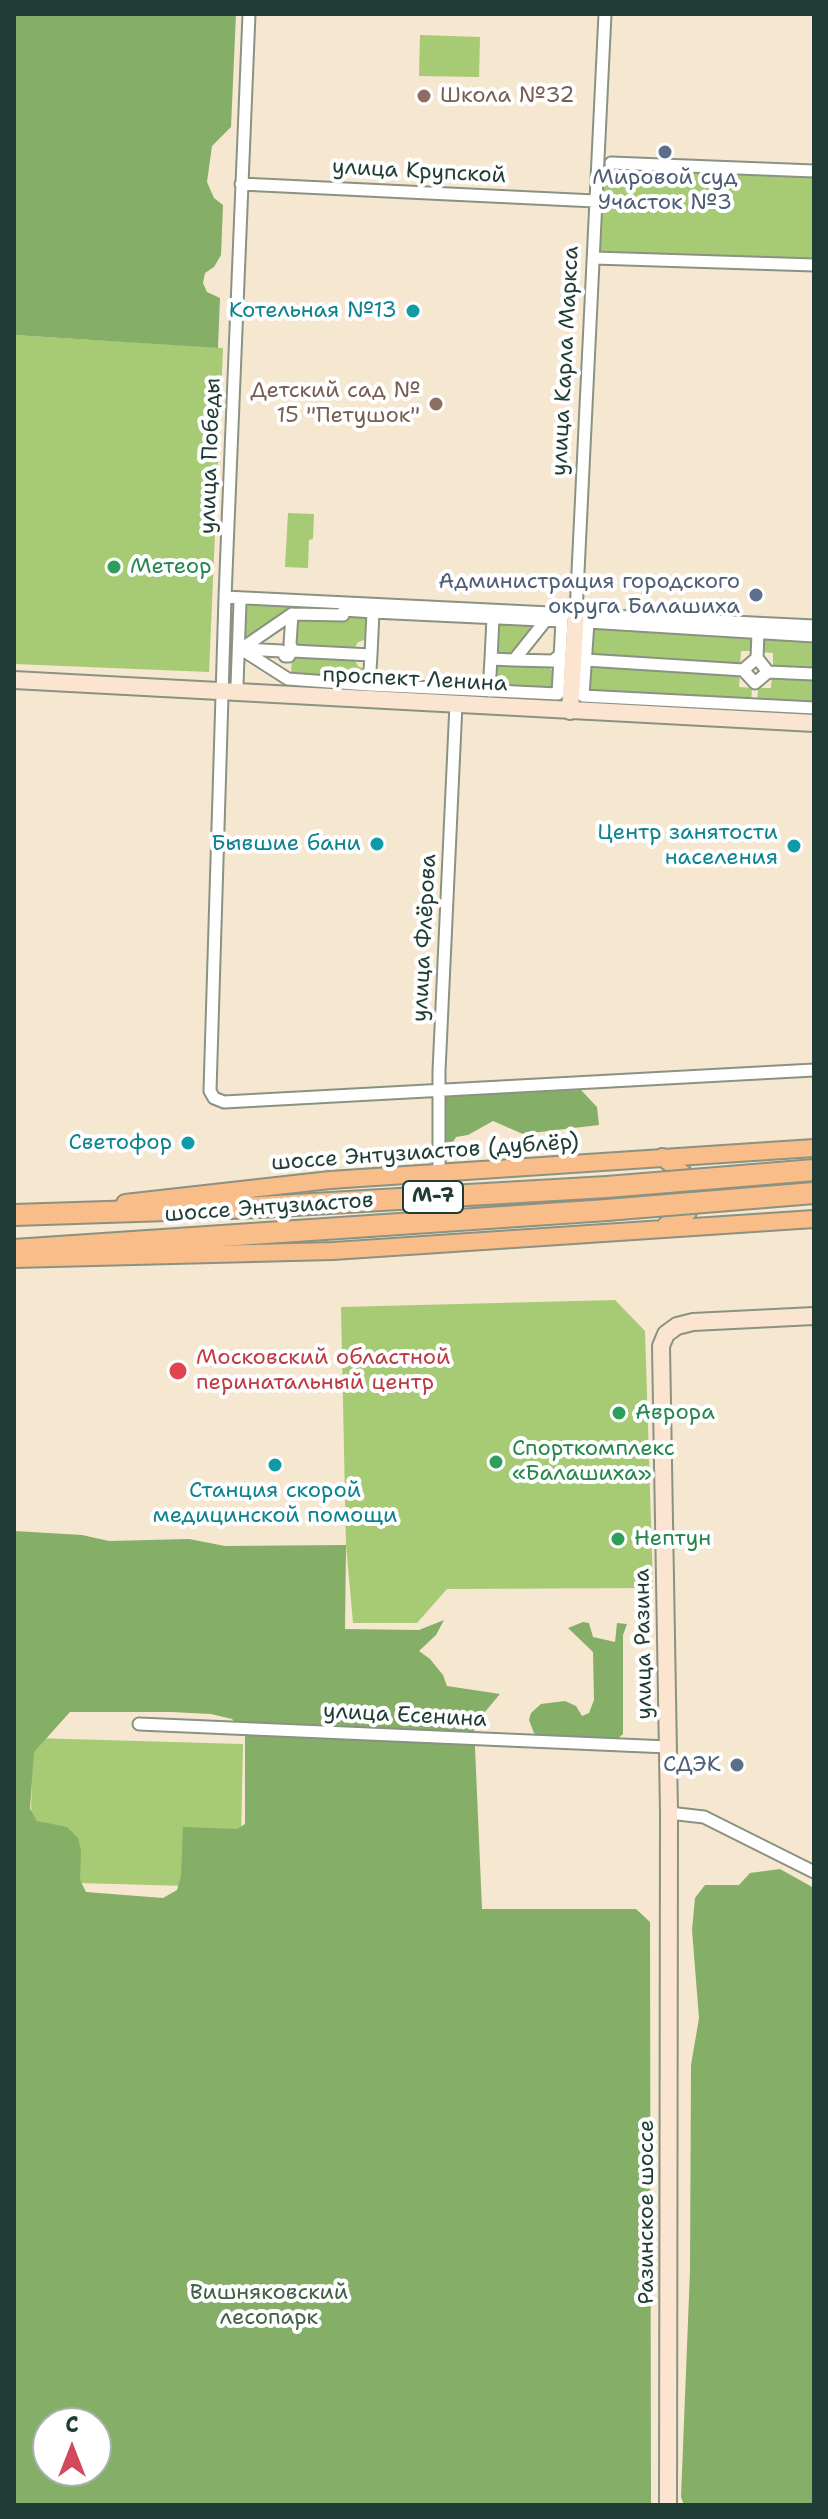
<!DOCTYPE html>
<meta charset="utf-8">
<style>
body{margin:0}
#map{position:relative;width:828px;height:2519px;overflow:hidden;background:#f6e7d0;font-family:"Shantell Sans",sans-serif}
canvas{display:block}
.frame{position:absolute;inset:0;border:16px solid #1f3d34;pointer-events:none}
.north{position:absolute;left:32px;top:2407px;width:80px;height:80px;box-sizing:border-box;background:#fff;border:2px solid #a5b1ae;border-radius:50%;rotate:0deg;font-size:22px;font-weight:700;line-height:32px;text-align:center;color:#1f3d34}
.north::after{content:'';display:block;margin:auto;width:28px;height:36px;background:#d1495b;clip-path:polygon(50% 0,100% 100%,50% 72%,0 100%)}
</style>
<div id="map">
<canvas width="828" height="2519"></canvas>
<div class="frame"></div>
<div class="north">С</div>
</div>
<script>
const c = document.querySelector('canvas').getContext('2d');
c.lineJoin = 'round';
function fillPath(path, color) { c.fillStyle = color; c.fill(path, 'evenodd'); }
const shape = rows => new Path2D(rows.map(r => 'M' + r).join(''));
function strokePath(path, color, width, dash) { c.strokeStyle = color; c.lineWidth = width; c.lineCap = dash ? 'butt' : 'round'; c.setLineDash(dash || []); c.stroke(path); }
function drawText(font, color, halo, rows, align = 'center') {
  c.font = font + ' "Shantell Sans",sans-serif'; c.lineWidth = 8; c.setLineDash([]); c.textBaseline = 'middle'; c.strokeStyle = halo; c.fillStyle = color; for (const [text, x, y, turn = 0] of rows) {
    c.save(); c.translate(x, y); c.rotate((+turn || 0) * Math.PI / 180); c.textAlign = isNaN(turn) ? turn : align; if (halo) c.strokeText(text, 0, 0); c.fillText(text, 0, 0); c.restore();
  }
}
const green = shape([
 [420,35,480,37,479,77,419,76],
 [603,167,814,176,814,259,599,251],
 [14,335,223,348,209,672,14,664],
 [288,513,314,514,313,539,309,540,308,568,285,567],
 [246,605,289,607,288,614,244,644],
 [346,613,368,614,367,639,358,642,354,649,295,646,294,616],
 [494,623,539,625,515,655,493,653],
 [593,627,755,636,754,651,741,651,740,665,592,657],
 [761,636,814,639,814,669,773,667,773,653,760,652],
 [294,656,354,659,358,666,366,670,365,685,291,675,292,658],
 [493,662,551,665,551,670,557,670,555,692,492,688],
 [591,664,740,672,739,687,752,688,751,703,590,694],
 [772,674,814,677,814,707,757,704,758,688,771,688],
 [615,1300,645,1331,653,1588,447,1589,417,1623,353,1623,346,1545,341,1307],
 [33,1738,243,1744,241,1838,186,1886,79,1883,30,1850]
]);
const forest = shape([
 [14,14,236,14,231,127,212,146,207,182,214,198,223,205,221,255,214,267,205,273,203,283,207,292,220,298,218,348,14,335],
 [581,1090,597,1107,599,1125,523,1134,493,1121,468,1135,456,1137,448,1151,444,1147,444,1096],
 [14,1531,82,1535,109,1541,189,1539,225,1546,346,1545,345,1629,419,1630,444,1620,436,1635,419,1651,430,1659,443,1675,447,1686,500,1694,474,1725,482,1909,636,1909,650,1922,651,2505,14,2505],
 [70,1712,171,1712,211,1714,232,1719,245,1733,245,1824,237,1829,183,1827,181,1876,177,1890,163,1898,86,1892,80,1880,81,1851,78,1838,67,1827,37,1821,30,1809,34,1752],
 [48,2423,96,2423,96,2471,48,2471],
 [583,1622,589,1623,593,1637,615,1642,617,1623,627,1624,623,1635,623,1734,613,1743,539,1738,534,1733,529,1720,531,1713,541,1704,565,1701,576,1706,582,1716,589,1713,594,1700,593,1652,568,1628],
 [780,1869,814,1888,814,2505,684,2505,681,2497,690,2271,691,2065,699,2018,692,1930,695,1898,705,1885,739,1885,750,1873]
]);
const street = shape([
 [249,14,225,597,210,1091,214,1098,224,1102,814,1070],
 [611,163,814,171],
 [241,184,595,201],
 [594,258,814,265],
 [225,597,814,626],
 [576,613,605,14],
 [292,614,241,649,288,679,369,685],
 [493,618,491,659,514,660],
 [546,620,514,660,553,661,560,655],
 [814,636,588,622,583,696,814,708],
 [243,649,282,651,285,656,289,656],
 [293,651,371,655,369,685,558,694,562,621,373,612,371,655],
 [293,651,290,644,292,614,343,615,344,610,373,612],
 [757,658,758,633],
 [586,660,743,670],
 [768,672,757,658,743,670,755,683,768,672,814,674],
 [237,685,240,602],
 [489,691,491,659],
 [439,1174,439,1071,456,704],
 [139,1724,668,1747],
 [669,1813,704,1817,814,1872]
]);
const secondary = shape([
 [14,680,814,723],
 [570,711,576,613],
 [668,2505,669,1813,661,1346,666,1334,677,1326,693,1322,814,1316]
]);
const primary = shape([
 [662,1157,685,1175,692,1193,688,1212,666,1225],
 [125,1203,330,1180,814,1148],
 [14,1259,333,1251,814,1219]
]);
const highway = shape([
 [14,1215,260,1207,607,1187],
 [14,1250,607,1210]
]);
const highwayBridge = shape([
 [607,1187,814,1170],
 [607,1210,814,1193]
]);
const markers = [
 [424,96,8,"#8d6e63"],
 [665,152,8,"#5c6f8a"],
 [413,311,8,"#0f9aa8"],
 [436,404,8,"#8d6e63"],
 [114,567,8,"#2e9e5b"],
 [756,595,8,"#5c6f8a"],
 [377,844,8,"#0f9aa8"],
 [794,846,8,"#0f9aa8"],
 [188,1143,8,"#0f9aa8"],
 [178,1371,10,"#e0444e"],
 [619,1413,8,"#2e9e5b"],
 [496,1462,8,"#2e9e5b"],
 [275,1465,8,"#0f9aa8"],
 [618,1539,8,"#2e9e5b"],
 [737,1765,8,"#5c6f8a"]
];
const shields = [
 [433,1197,60]
];
const shieldNames = [
 ["М-7",433,1197]
];
const educationNames = [
 ["Школа №32",440,96],
 ["Детский сад №",420,391,"right"],
 ["15 \"Петушок\"",420,416,"right"]
];
const streetNames = [
 ["улица Крупской",419,172,3],
 ["улица Карла Маркса",566,361,-87],
 ["улица Победы",211,456,-88],
 ["проспект Ленина",415,680,3],
 ["улица Флёрова",425,938,-87],
 ["шоссе Энтузиастов (дублёр)",425,1153,-4],
 ["шоссе Энтузиастов",269,1208,-4],
 ["улица Разина",644,1644,-91],
 ["улица Есенина",405,1716,3],
 ["Разинское шоссе",647,2212,-90]
];
const serviceNames = [
 ["Мировой суд",665,178,"center"],
 ["Участок №3",665,203,"center"],
 ["Администрация городского",740,582],
 ["округа Балашиха",740,607],
 ["СДЭК",721,1765]
];
const cultureNames = [
 ["Котельная №13",397,311],
 ["Центр занятости",778,833],
 ["населения",778,858],
 ["Бывшие бани",361,844],
 ["Светофор",172,1143],
 ["Станция скорой",275,1491,"center"],
 ["медицинской помощи",275,1516,"center"]
];
const leisureNames = [
 ["Метеор",130,567],
 ["Аврора",635,1413],
 ["Спорткомплекс",512,1449],
 ["«Балашиха»",512,1474],
 ["Нептун",634,1539]
];
const healthNames = [
 ["Московский областной",196,1358],
 ["перинатальный центр",196,1383]
];
const parkNames = [
 ["Вишняковский",269,2293],
 ["лесопарк",269,2318]
];
fillPath(green, '#a7ca74');
fillPath(forest, '#85ae66');
strokePath(street, '#8a9282', 15);
strokePath(secondary, '#8a9282', 20);
strokePath(primary, '#8a9282', 20);
strokePath(highway, '#8a9282', 24);
strokePath(street, '#fff', 11);
strokePath(secondary, '#fce5d0', 16);
strokePath(primary, '#f8bd89', 16);
strokePath(highway, '#f8bd89', 20);
strokePath(highwayBridge, '#8a9282', 24, []);
strokePath(highwayBridge, '#f8bd89', 20);
for (const [x, y, r, color] of markers) { const dot = new Path2D(); dot.arc(x, y, r, 0, 2 * Math.PI); c.fillStyle = color; c.fill(dot); strokePath(dot, '#fff', 3); }
for (const [x, y, w] of shields) { const box = new Path2D(); box.roundRect(x - w / 2, y - 16, w, 32, 6); c.fillStyle = '#fff'; c.fill(box); strokePath(box, '#1f3d34', 2); }
drawText('bold 20px', '#1f3d34', null, shieldNames);
drawText('22px', '#785e54', '#fff', educationNames, 'left');
drawText('22px', '#1f3d34', '#fff', streetNames);
drawText('22px', '#4e5e75', '#fff', serviceNames, 'right');
drawText('22px', '#0d838f', '#fff', cultureNames, 'right');
drawText('22px', '#27864d', '#fff', leisureNames, 'left');
drawText('22px', '#be3a42', '#fff', healthNames, 'left');
drawText('22px', '#416044', '#fff', parkNames);
</script>
